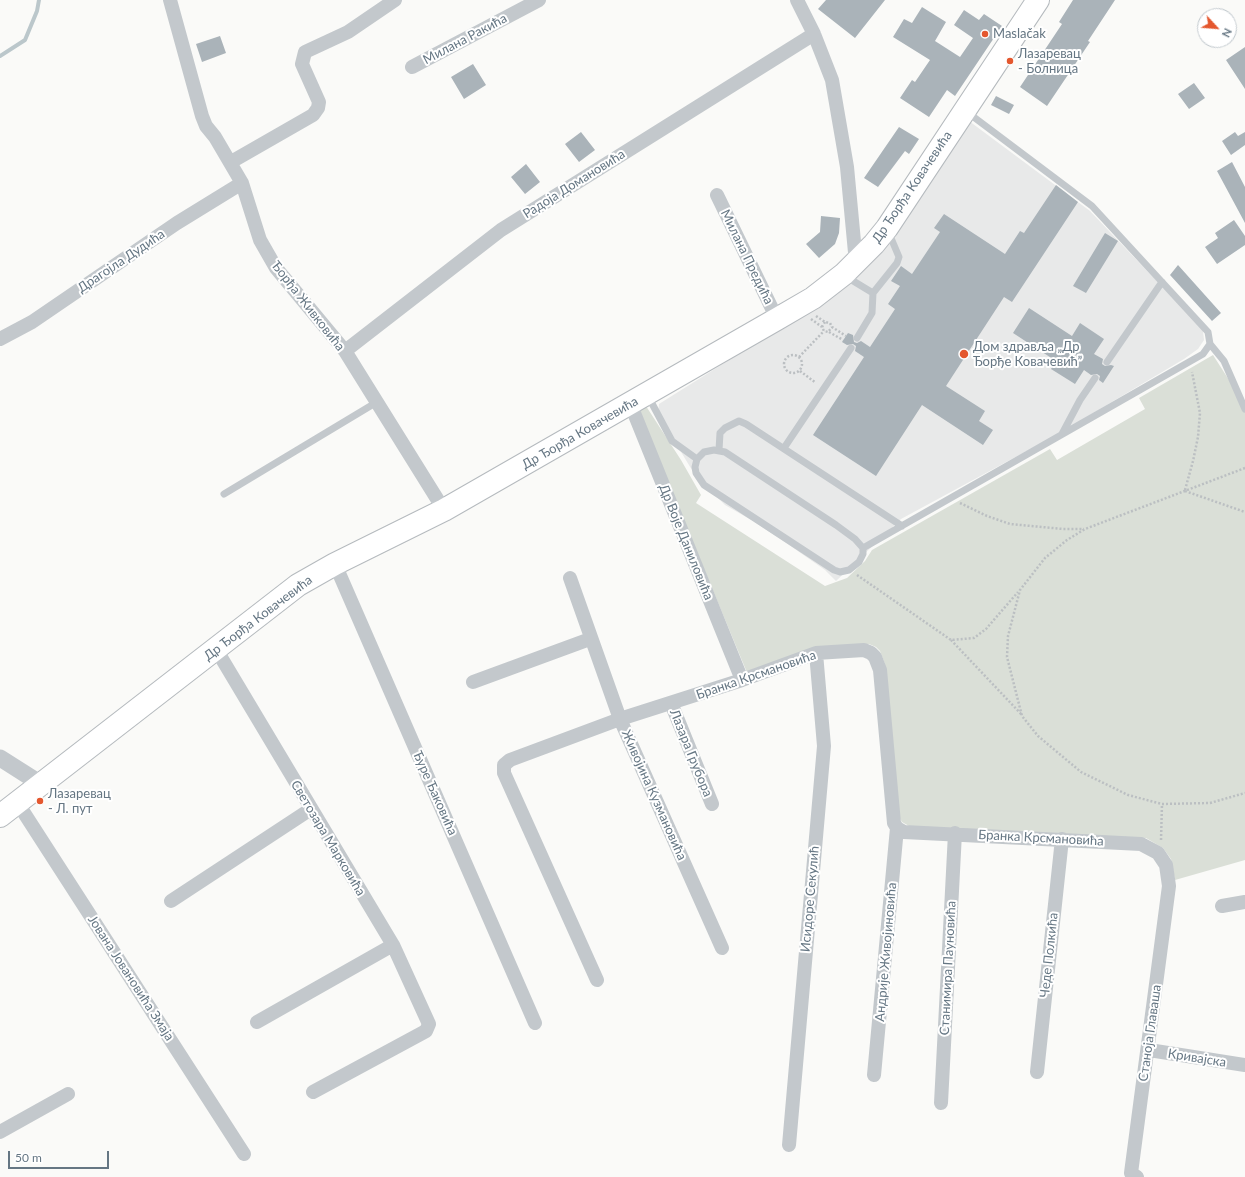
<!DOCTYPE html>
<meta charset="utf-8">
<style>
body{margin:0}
#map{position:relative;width:1245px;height:1177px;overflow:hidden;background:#fafaf8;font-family:Lato,sans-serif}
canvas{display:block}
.north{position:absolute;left:1197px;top:8px;width:40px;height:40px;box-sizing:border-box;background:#fff;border:1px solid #c1c8cd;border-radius:50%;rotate:116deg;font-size:11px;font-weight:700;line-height:16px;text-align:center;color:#657683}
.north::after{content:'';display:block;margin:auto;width:14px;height:18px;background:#e4572e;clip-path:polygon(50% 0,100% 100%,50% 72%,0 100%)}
.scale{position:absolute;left:8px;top:1151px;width:101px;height:18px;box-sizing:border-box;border:2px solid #657683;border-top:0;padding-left:5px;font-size:12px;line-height:14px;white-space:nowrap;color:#657683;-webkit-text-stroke:3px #fff;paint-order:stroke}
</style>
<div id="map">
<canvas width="1245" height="1177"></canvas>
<div class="north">N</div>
<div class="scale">50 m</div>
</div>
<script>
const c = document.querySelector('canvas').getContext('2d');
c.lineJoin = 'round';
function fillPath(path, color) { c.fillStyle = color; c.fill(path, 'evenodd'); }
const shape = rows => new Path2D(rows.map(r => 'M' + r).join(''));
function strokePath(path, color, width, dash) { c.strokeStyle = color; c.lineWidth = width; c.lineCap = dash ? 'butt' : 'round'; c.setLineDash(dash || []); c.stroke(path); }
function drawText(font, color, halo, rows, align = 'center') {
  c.font = font + ' Lato,sans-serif'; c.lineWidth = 4; c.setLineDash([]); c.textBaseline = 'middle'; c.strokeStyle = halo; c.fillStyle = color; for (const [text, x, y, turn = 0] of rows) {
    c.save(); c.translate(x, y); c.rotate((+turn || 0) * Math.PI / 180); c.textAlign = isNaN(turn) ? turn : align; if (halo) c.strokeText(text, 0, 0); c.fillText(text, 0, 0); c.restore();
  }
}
const built = shape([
 [969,121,1090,211,1190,316,1203,331,1204,340,1198,349,1184,359,1058,434,901,519,836,581,825,570,792,547,753,521,725,505,695,475,658,414,659,404,796,318]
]);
const green = shape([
 [1213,355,1245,405,1245,860,1175,880,1171,859,1163,848,1146,838,909,826,902,822,899,817,885,664,880,651,876,647,869,644,821,647,748,675,637,407,644,403,681,460,701,495,696,503,825,586,847,578,865,561,872,550,1050,449,1057,460,1145,409,1139,398]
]);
const stream = shape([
 [0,56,25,40,37,11,39,0]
]);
const building = shape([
 [826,0,885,0,855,38,818,9],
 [1073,0,1115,0,1088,41,1090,42,1047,106,1020,87,1062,24,1059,22],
 [922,7,946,22,935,41,960,57,973,38,954,25,964,10,979,20,984,14,1002,26,955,96,947,90,929,117,900,98,912,80,915,82,930,60,893,37,904,19,912,23],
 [220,36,226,53,202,62,196,44],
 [1245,47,1245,89,1226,60],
 [473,64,486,85,464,99,451,77],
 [1194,83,1205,98,1189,109,1178,94],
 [996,96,1014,105,1009,114,991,105],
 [899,127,919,139,909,154,905,151,878,187,864,178],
 [581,132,595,150,579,162,565,144],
 [1235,132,1238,136,1245,132,1245,145,1231,155,1222,141],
 [1232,162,1245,187,1245,223,1217,171],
 [526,164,540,182,525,194,511,177],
 [1056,185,1078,202,1012,302,1004,297,946,386,985,411,979,421,993,430,983,445,922,405,876,476,813,435,864,357,855,351,856,346,853,344,847,345,842,342,848,333,853,335,854,342,857,343,861,341,870,347,895,309,888,304,900,286,891,281,901,266,912,274,940,232,934,228,944,214,1005,254,1020,231,1024,233],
 [821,216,840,218,839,233,835,244,819,258,806,244,820,232],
 [1234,220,1245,236,1245,245,1217,264,1205,247,1218,238,1215,233],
 [1105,233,1118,241,1086,293,1073,286],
 [1178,265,1221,313,1212,321,1170,275],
 [1029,308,1072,336,1080,323,1104,339,1094,354,1103,359,1102,364,1105,366,1111,365,1114,366,1103,383,1099,380,1100,376,1097,374,1091,375,1084,370,1075,384,1051,369,1056,361,1013,333]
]);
const path = shape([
 [816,316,825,322,830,323,832,327,846,336],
 [811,319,822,327],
 [825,322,822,327,824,331,828,332,832,327],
 [829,332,843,340],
 '784 364a9 9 0 1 1 18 0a9 9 0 1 1-18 0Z',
 [799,357,824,331],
 [800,371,816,383],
 [1245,468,1085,529,1067,540,1045,558,1020,590,1008,636,1007,657,1022,716,1038,736,1081,772,1128,795,1162,804,1210,803,1245,793],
 [1185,490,1193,461,1198,437,1200,413,1192,372],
 [1185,491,1245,512],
 [960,503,987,516,1010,524,1063,529,1084,529],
 [857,575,951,640,974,638,986,629,1018,592],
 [951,640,1022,715],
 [1161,840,1162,804]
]);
const service = shape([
 [845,276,873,293],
 [857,338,872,313,873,293,897,263,899,257,888,231],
 [1210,344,1224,361,1245,409],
 [1107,362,1162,282],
 [648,396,672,441,697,459,695,467,696,473,704,485,834,570,840,572,849,570,859,562,863,554,863,548,1203,354,1210,344,1208,332,1092,206,967,112],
 [1062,434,1080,400,1095,378],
 [784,448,851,348],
 [719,450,720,433,725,428,739,421,746,424,902,526],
 [697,459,704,452,714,450,725,452,836,525,855,539,863,548],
 [224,494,377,402]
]);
const minor = shape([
 [170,0,202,116,206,126,215,137,242,183,260,240,276,268,345,351,444,510],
 [797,0,814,34,832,80,847,167,856,263],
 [412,67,539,0],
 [231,162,313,115,318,108,319,102,302,64,305,52,348,32,395,0],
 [717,195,777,319],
 [0,339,32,322,177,223,242,183],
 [345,351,501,230,814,34],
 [630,403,742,680],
 [335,564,535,1023],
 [570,578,620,719,722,948],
 [216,649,393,945,429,1024,426,1031,313,1092],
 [473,682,590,639],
 [671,703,712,804],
 [17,802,244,1154],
 [171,901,311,809],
 [1222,906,1245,902],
 [597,980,504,773,504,765,510,760,620,719,742,680,816,653,864,650,871,653,875,657,880,670,894,823,897,828,904,832,1141,844,1158,853,1166,865,1169,886,1131,1173,1137,1177],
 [257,1022,393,945],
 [1149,1050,1245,1065],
 [1037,1072,1062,839],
 [874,1075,897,828],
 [941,1103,955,833],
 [0,1132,68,1094],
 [789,1145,824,746,816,653]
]);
const tertiary = shape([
 [0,758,41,784]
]);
const primary = shape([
 [0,816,298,585,335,564,444,510,777,319,813,298,844,274,874,244,887,228,1038,0]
]);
const markers = [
 [985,34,4,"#e4572e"],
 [1010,61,4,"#e4572e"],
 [964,354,5,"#e4572e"],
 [40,801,4,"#e4572e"]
];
const poiNames = [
 ["Maslačak",993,34],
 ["Лазаревац",1018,54],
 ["- Болница",1018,69],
 ["Дом здравља „Др",973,347],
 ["Ђорђе Ковачевић”",973,362],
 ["Лазаревац",48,794],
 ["- Л. пут",48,809]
];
const streetNames = [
 ["Милана Ракића",465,39,-28],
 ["Радоја Домановића",574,184,-32],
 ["Др Ђорђа Ковачевића",912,187,-56],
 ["Милана Предића",747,257,64],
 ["Драгојла Дудића",121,261,-34],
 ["Ђорђа Живковића",308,306,52],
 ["Др Ђорђа Ковачевића",580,433,-30],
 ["Др Воје Даниловића",686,542,68],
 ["Др Ђорђа Ковачевића",258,618,-37],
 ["Бранка Крсмановића",756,675,-19],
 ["Лазара Грубора",691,753,68],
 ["Ђуре Ђаковића",435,793,66],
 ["Живојина Кузмановића",654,795,66],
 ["Светозара Марковића",328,838,59],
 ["Бранка Крсмановића",1041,838,3],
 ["Исидоре Секулић",810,899,-85],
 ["Андрије Живојиновића",886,952,-85],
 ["Чеде Полкића",1049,955,-84],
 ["Станимира Пауновића",948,968,-87],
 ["Јована Јовановића Змаја",131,978,57],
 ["Станоја Главаша",1150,1033,-82],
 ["Кривајска",1197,1058,9]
];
fillPath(built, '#e8e9e9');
fillPath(green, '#dadfd7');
strokePath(stream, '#bbc7cb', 4);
fillPath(building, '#aab3b9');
strokePath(primary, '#b5babe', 24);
strokePath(path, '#bbbfc2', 2.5, [2, 2]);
strokePath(service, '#c3c8cc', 7);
strokePath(minor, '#c3c8cc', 14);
strokePath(tertiary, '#c3c8cc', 17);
strokePath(primary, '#fff', 22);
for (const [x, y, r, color] of markers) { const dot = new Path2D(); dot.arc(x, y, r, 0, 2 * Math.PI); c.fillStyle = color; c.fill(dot); strokePath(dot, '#fff', 1.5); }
drawText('13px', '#657683', '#fff', poiNames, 'left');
drawText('13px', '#657683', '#fff', streetNames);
</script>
